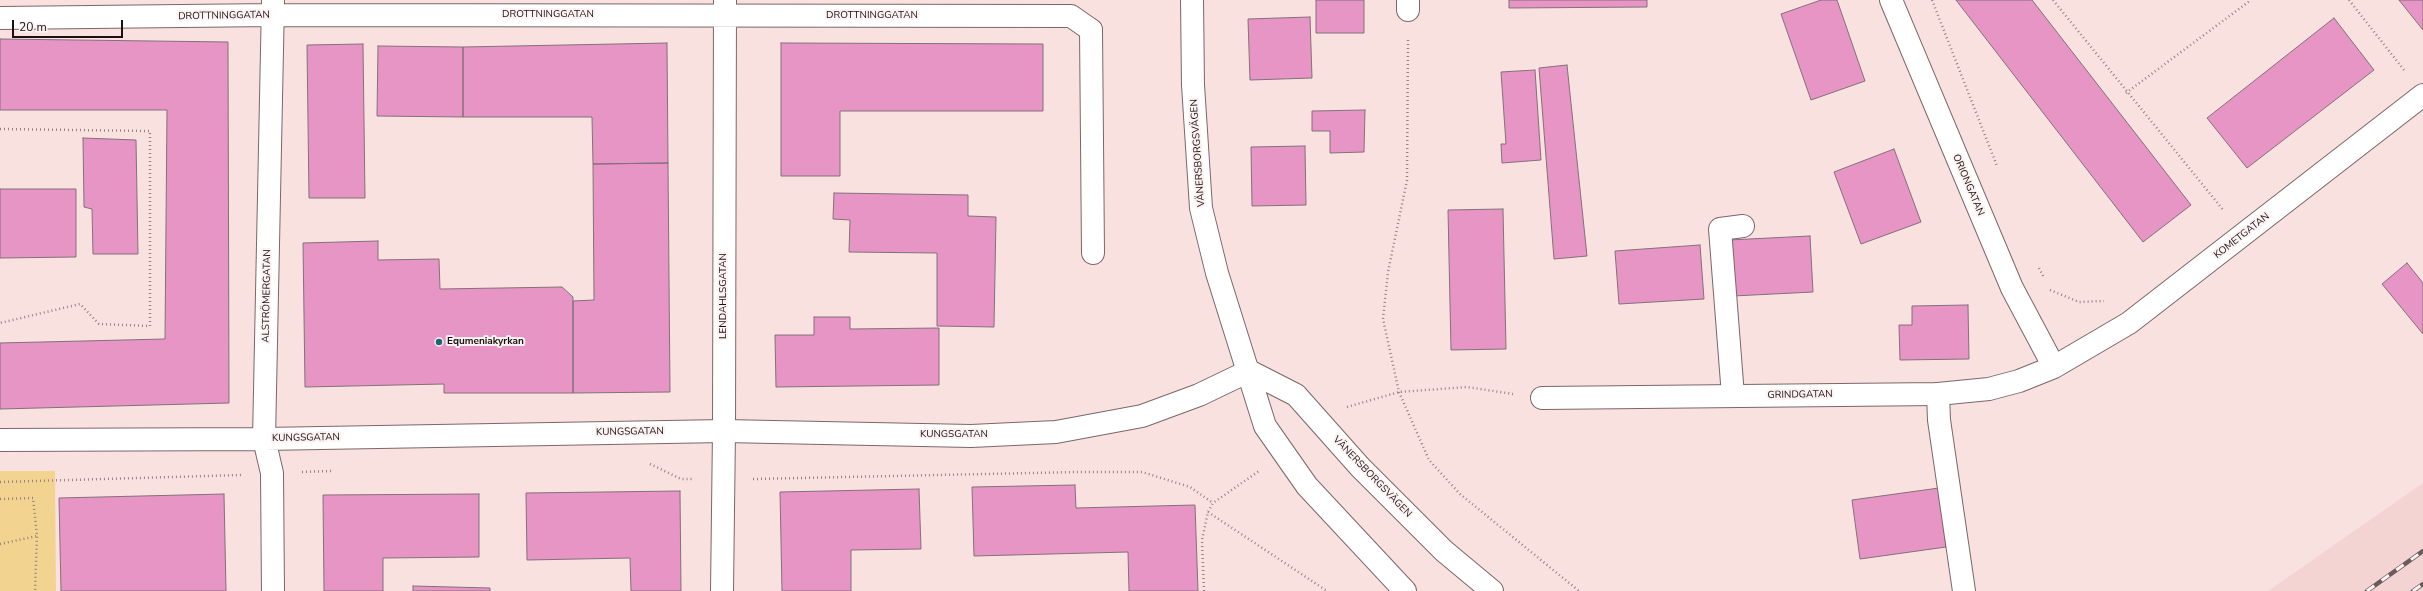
<!DOCTYPE html>
<meta charset="utf-8">
<style>
body{margin:0}
#map{position:relative;width:2423px;height:591px;overflow:hidden;background:#f9e1e0;font-family:"Nunito Sans",sans-serif}
canvas{display:block}
.scale{position:absolute;left:12px;top:20px;width:111px;height:18px;box-sizing:border-box;border:2px solid #191111;border-top:0;padding-left:5px;font-size:12px;line-height:14px;white-space:nowrap;color:#191111;-webkit-text-stroke:3px #fcf2f2;paint-order:stroke}
</style>
<div id="map">
<canvas width="2423" height="591"></canvas>
<div class="scale">20 m</div>
</div>
<script>
const c = document.querySelector('canvas').getContext('2d');
c.lineJoin = 'round';
function fillPath(path, color) { c.fillStyle = color; c.fill(path, 'evenodd'); }
const shape = rows => new Path2D(rows.map(r => 'M' + r).join(''));
function strokePath(path, color, width, dash) { c.strokeStyle = color; c.lineWidth = width; c.lineCap = dash ? 'butt' : 'round'; c.setLineDash(dash || []); c.stroke(path); }
function drawText(font, color, halo, rows, align = 'center') {
  c.font = font + ' "Nunito Sans",sans-serif'; c.lineWidth = 4; c.setLineDash([]); c.textBaseline = 'middle'; c.strokeStyle = halo; c.fillStyle = color; for (const [text, x, y, turn = 0] of rows) {
    c.save(); c.translate(x, y); c.rotate((+turn || 0) * Math.PI / 180); c.textAlign = isNaN(turn) ? turn : align; if (halo) c.strokeText(text, 0, 0); c.fillText(text, 0, 0); c.restore();
  }
}
const built = shape([
 [2423,483,2423,591,2268,591]
]);
const green = shape([
 [0,471,55,471,56,591,0,591]
]);
const building = shape([
 [1316,0,1364,0,1364,33,1316,33,1316,0],
 [1509,0,1647,0,1647,7,1509,8,1509,0],
 [1821,0,1837,0,1865,81,1811,100,1781,14,1821,0],
 [1956,0,2032,0,2191,205,2143,242,1956,0],
 [2399,0,2423,0,2423,30,2399,0],
 [1310,17,1312,78,1250,80,1248,19,1310,17],
 [2334,18,2374,70,2247,168,2207,118,2334,18],
 [0,39,228,42,229,403,0,409,0,343,165,339,167,110,0,110,0,39],
 [667,43,668,163,593,164,592,117,463,117,463,47,667,43],
 [781,43,1043,44,1043,111,840,111,840,176,781,176,781,43],
 [363,44,365,198,309,198,307,45,363,44],
 [378,46,463,47,463,117,377,116,378,46],
 [1567,65,1587,256,1554,259,1539,68,1567,65],
 [1535,70,1541,160,1502,163,1501,144,1506,144,1501,72,1535,70],
 [1365,110,1364,152,1330,153,1330,131,1312,131,1312,111,1365,110],
 [83,138,136,140,138,254,93,254,92,209,84,207,83,138],
 [1305,146,1306,205,1252,206,1251,147,1305,146],
 [1894,149,1921,222,1861,244,1834,172,1894,149],
 [668,163,670,392,573,393,573,301,594,300,593,164,668,163],
 [0,189,76,189,76,257,0,258,0,189],
 [834,193,968,195,968,216,996,217,994,327,937,326,937,253,849,252,850,220,833,219,834,193],
 [1503,209,1506,349,1451,350,1448,210,1503,209],
 [1810,236,1813,292,1733,296,1729,240,1810,236],
 [378,241,378,260,439,259,440,289,562,287,573,297,573,393,444,393,444,384,305,387,303,243,378,241],
 [1700,245,1704,299,1619,304,1615,251,1700,245],
 [2407,263,2423,283,2423,334,2382,284,2407,263],
 [1968,305,1969,359,1900,360,1899,325,1912,325,1912,306,1968,305],
 [814,317,850,317,850,329,939,328,939,385,776,387,775,335,814,335,814,317],
 [1075,485,1076,508,1195,505,1198,591,1129,591,1128,552,974,556,972,487,1075,485],
 [1939,488,1946,547,1860,559,1852,500,1939,488],
 [919,489,921,549,851,550,851,591,782,591,780,492,919,489],
 [680,491,681,591,631,591,630,558,527,560,526,493,680,491],
 [224,494,226,591,61,591,59,498,224,494],
 [479,494,479,557,383,558,383,591,324,591,323,495,479,494],
 [413,586,490,588,490,591,413,591,413,586]
]);
const path = shape([
 [1932,0,1997,166],
 [2053,0,2224,211],
 [2349,0,2404,70],
 [1408,40,1407,180,1388,272,1383,319,1399,392,1429,460,1460,494,1579,591],
 [2126,93,2251,0],
 [0,129,150,131,150,326,99,324,80,304,0,323],
 [2039,268,2044,278],
 [2050,290,2079,302,2104,301],
 [1347,407,1399,392,1467,387,1513,394],
 [650,464,681,479,692,479],
 [302,472,333,471],
 [753,479,1078,472,1142,472,1190,487,1213,503],
 [0,482,241,475],
 [0,499,33,498,37,536,35,591],
 [1208,512,1327,591],
 [0,544,37,536],
 [1204,591,1202,540,1208,512,1213,503,1259,471]
]);
const service = shape([
 [1091,30,1093,253],
 [1938,394,1939,420,1964,591],
 [1733,396,1720,229,1743,226]
]);
const minor = shape([
 [1891,0,2012,288,2054,367],
 [273,1,264,439,272,473,273,591],
 [1408,10,1408,0],
 [0,18,273,15,1071,16,1091,30],
 [1542,398,1938,394,1989,389,2019,381,2054,367,2129,323,2423,95],
 [0,440,264,439,724,431,725,0]
]);
const tertiary = shape([
 [722,591,724,431,971,436,1056,432,1142,416,1199,395,1249,371]
]);
const secondary = shape([
 [1192,0,1193,85,1201,208,1217,273,1265,426,1307,486,1405,591],
 [1249,371,1296,395,1360,467,1444,551,1492,591]
]);
const rail = shape([
 [2367,591,2423,551],
 [2413,591,2423,584]
]);
const markers = [
 [439,342,4,"#1d6673"]
];
const streetNames = [
 ["DROTTNINGGATAN",548,15],
 ["DROTTNINGGATAN",224,16,-1],
 ["DROTTNINGGATAN",872,16],
 ["VÄNERSBORGSVÄGEN",1198,153,-94],
 ["ORIONGATAN",1968,185,67],
 ["KOMETGATAN",2242,236,-38],
 ["ALSTRÖMERGATAN",267,296,-89],
 ["LENDAHLSGATAN",724,296,-90],
 ["GRINDGATAN",1800,395,-1],
 ["KUNGSGATAN",630,432,-1],
 ["KUNGSGATAN",954,435],
 ["KUNGSGATAN",306,438,-1],
 ["VÄNERSBORGSVÄGEN",1372,477,46]
];
const poiNames = [
 ["Equmeniakyrkan",447,342]
];
fillPath(built, '#f4d3d3');
fillPath(green, '#f3d390');
fillPath(building, '#e795c4');
strokePath(building, '#82707a', 1);
strokePath(service, '#7c6767', 24);
strokePath(minor, '#7c6767', 24);
strokePath(tertiary, '#7c6767', 24);
strokePath(secondary, '#7c6767', 24);
strokePath(path, '#948383', 2.5, [1, 3]);
strokePath(service, '#fff', 22);
strokePath(minor, '#fff', 22);
strokePath(tertiary, '#fff', 22);
strokePath(secondary, '#fff', 22);
strokePath(rail, '#6a5c5c', 4.5);
strokePath(rail, '#fcf2f2', 3, [9]);
for (const [x, y, r, color] of markers) { const dot = new Path2D(); dot.arc(x, y, r, 0, 2 * Math.PI); c.fillStyle = color; c.fill(dot); strokePath(dot, '#fcf2f2', 1.5); }
drawText('10px', '#191111', '#fcf2f2', streetNames);
drawText('bold 10px', '#191111', '#fcf2f2', poiNames, 'left');
</script>
